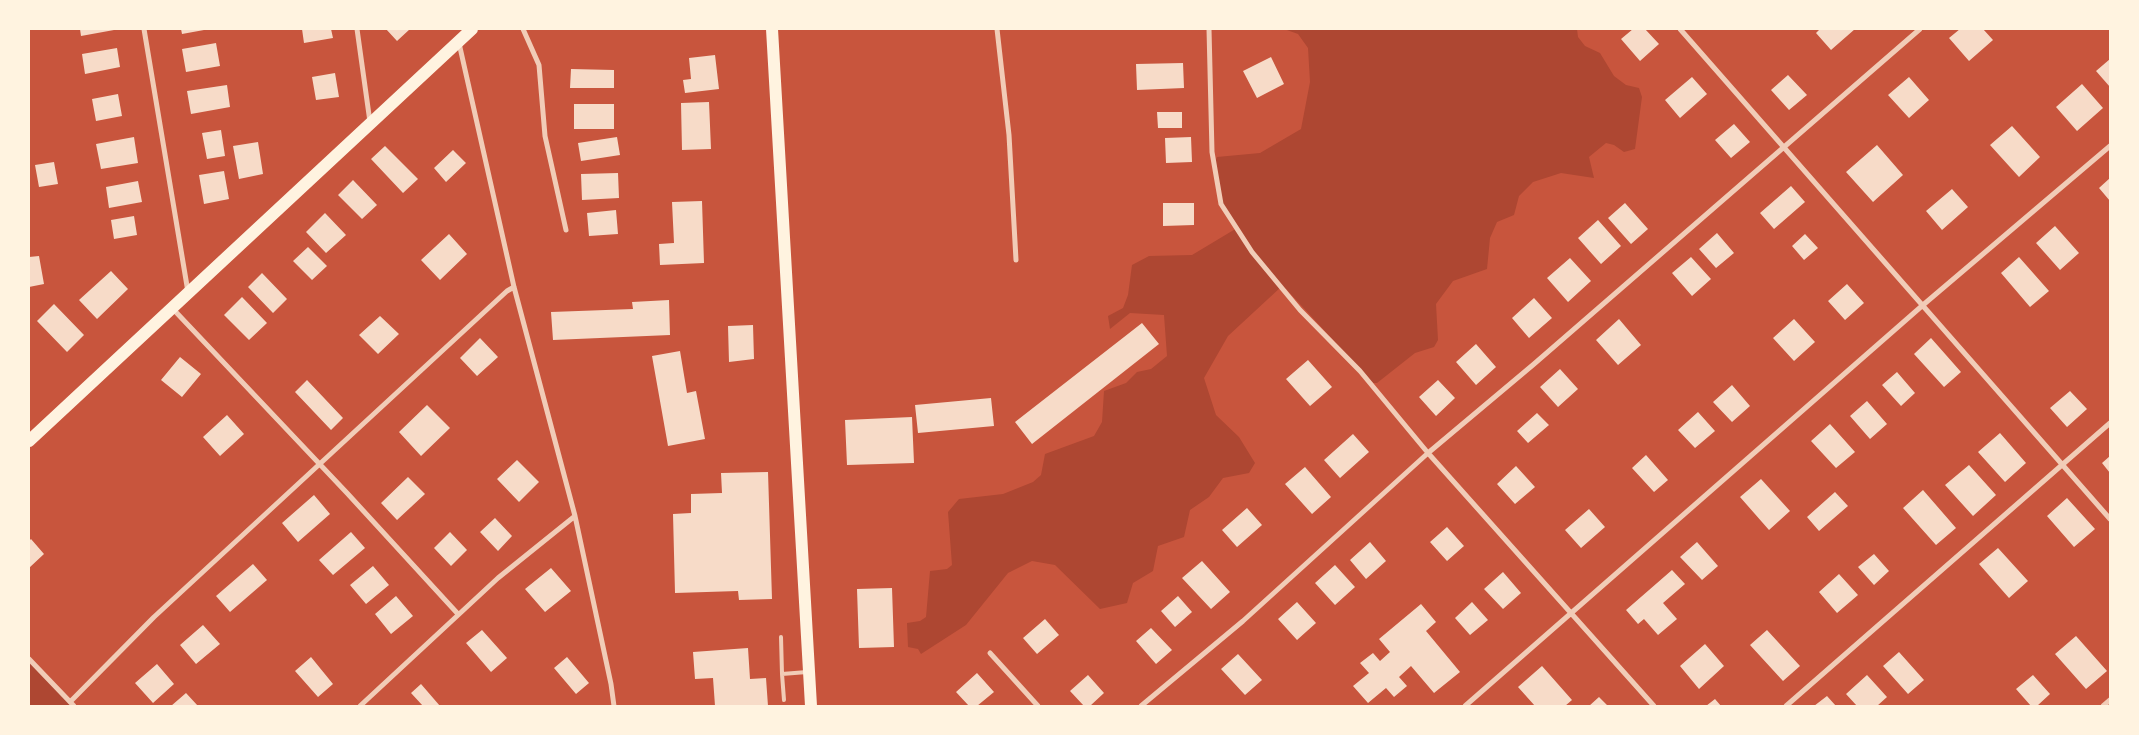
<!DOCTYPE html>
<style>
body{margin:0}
#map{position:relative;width:2139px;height:735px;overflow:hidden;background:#c8553d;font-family:Rubik,sans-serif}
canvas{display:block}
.frame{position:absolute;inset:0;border:30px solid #fff3e0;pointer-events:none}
</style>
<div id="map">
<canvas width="2139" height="735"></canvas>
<div class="frame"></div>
</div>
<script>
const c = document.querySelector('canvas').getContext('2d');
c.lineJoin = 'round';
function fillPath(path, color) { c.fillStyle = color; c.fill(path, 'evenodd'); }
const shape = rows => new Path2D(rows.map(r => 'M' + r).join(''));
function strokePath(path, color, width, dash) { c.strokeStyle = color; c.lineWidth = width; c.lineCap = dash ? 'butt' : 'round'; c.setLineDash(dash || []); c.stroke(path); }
const green = shape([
 [1284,29,1577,29,1578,37,1585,46,1600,53,1614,76,1626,85,1639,88,1642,97,1635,149,1624,152,1614,145,1606,143,1589,157,1594,178,1561,173,1533,182,1519,196,1514,215,1497,222,1490,238,1487,269,1453,281,1436,304,1438,340,1434,347,1415,353,1377,383,1373,383,1286,289,1281,287,1228,336,1204,378,1216,415,1239,437,1255,463,1249,473,1223,478,1209,497,1190,510,1184,537,1158,546,1153,571,1133,583,1127,603,1100,609,1055,565,1032,561,1008,573,966,625,921,654,918,649,908,647,907,623,920,621,926,617,930,571,947,569,952,565,948,512,959,499,1003,494,1033,482,1041,475,1045,454,1094,436,1102,422,1104,391,1126,383,1137,372,1151,369,1167,356,1164,315,1130,313,1110,329,1108,316,1123,308,1128,295,1132,265,1149,256,1192,255,1237,228,1222,202,1215,162,1217,157,1260,153,1301,129,1310,82,1308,48,1298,34],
 [29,657,77,706,29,706]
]);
const building = shape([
 [80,29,114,29,114,30,81,36],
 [181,29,204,29,204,30,182,34],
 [302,29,331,29,333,38,304,43],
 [386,29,410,29,397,41],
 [1633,29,1645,29,1659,44,1640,61,1621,39],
 [1820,29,1855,29,1831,50,1816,33],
 [1960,29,1983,29,1993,40,1969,61,1949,38],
 [216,43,220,66,186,72,182,49],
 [117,48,120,67,85,74,82,54],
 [715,55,719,89,685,93,683,80,691,79,689,58],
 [1271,57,1284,84,1257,98,1243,71],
 [2110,59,2110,87,2096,71],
 [1183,63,1184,88,1137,90,1136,64],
 [571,69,614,70,614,88,570,88],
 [335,73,339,97,316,100,312,77],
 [1788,75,1807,95,1789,110,1771,90],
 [1692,77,1707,94,1680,118,1665,100],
 [1909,77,1929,100,1909,118,1888,95],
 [2082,84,2103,108,2077,131,2056,107],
 [227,85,230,107,191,114,187,91],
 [118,94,122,116,96,121,92,99],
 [709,102,711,149,682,150,681,103],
 [574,104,614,104,614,129,574,129],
 [1157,112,1182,112,1182,128,1158,128],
 [1734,124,1750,142,1731,158,1715,140],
 [2012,126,2040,157,2019,177,1990,145],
 [221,130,225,156,207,159,202,133],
 [134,137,138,163,101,169,96,144],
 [617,137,620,155,581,161,578,143],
 [1191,137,1192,162,1166,163,1165,138],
 [258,142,263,174,239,179,233,146],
 [1877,145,1903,175,1873,202,1846,172],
 [385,146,418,179,403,193,371,159],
 [453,150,466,163,446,182,434,168],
 [54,162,58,184,39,187,35,165],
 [224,171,229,199,204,204,199,175],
 [618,173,619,198,582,200,581,174],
 [2110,178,2110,201,2099,188],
 [353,180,377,205,362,219,338,195],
 [138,181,142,202,109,208,106,187],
 [1791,186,1805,202,1774,229,1760,213],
 [1952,189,1968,207,1942,230,1926,211],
 [702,201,704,263,660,265,659,244,674,243,672,202],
 [1163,203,1194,203,1194,225,1163,226],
 [1625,203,1648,229,1631,244,1608,218],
 [616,210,618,234,589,236,587,213],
 [325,213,346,235,326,253,306,232],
 [134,216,137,235,114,239,111,220],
 [1598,220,1621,246,1601,264,1578,238],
 [2055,226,2079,253,2060,270,2036,243],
 [1717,233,1734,253,1716,268,1699,249],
 [449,234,467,254,440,280,421,260],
 [1805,234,1818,248,1804,260,1792,246],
 [308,247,327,266,312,280,293,261],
 [39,256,44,284,29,287,29,257],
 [1691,257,1711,279,1692,296,1672,273],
 [2019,257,2049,291,2030,307,2001,273],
 [1570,258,1591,281,1568,302,1547,278],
 [111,271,128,289,97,319,79,300],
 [262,273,287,299,273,313,248,287],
 [1847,284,1864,303,1845,320,1828,301],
 [242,297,267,323,249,340,224,315],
 [1534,298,1552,318,1529,338,1512,318],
 [669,300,670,335,553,340,551,312,633,309,632,302],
 [54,304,84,335,67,352,37,321],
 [380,316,399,334,378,354,359,335],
 [1619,319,1641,345,1618,365,1596,340],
 [1794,319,1815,342,1794,361,1773,338],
 [1142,323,1159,344,1032,444,1015,422],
 [753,325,754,359,729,362,728,326],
 [480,338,498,357,477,376,460,358],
 [1931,338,1961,372,1944,387,1914,354],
 [1476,344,1496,367,1476,385,1456,362],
 [680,351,687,393,696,391,705,439,668,446,652,356],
 [180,357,201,374,182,397,161,380],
 [1308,360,1332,387,1310,406,1286,379],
 [1560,369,1578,389,1558,407,1540,387],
 [1897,372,1915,393,1901,406,1882,385],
 [307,380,343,418,331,430,295,392],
 [1438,380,1455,398,1436,416,1419,397],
 [1732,385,1750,406,1732,422,1713,402],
 [2070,391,2087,409,2067,427,2050,408],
 [991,398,994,426,918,433,915,405],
 [1867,401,1887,424,1870,439,1850,416],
 [427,405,450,428,421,456,399,432],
 [1698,412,1715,431,1695,448,1678,430],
 [1537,413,1549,425,1528,443,1517,431],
 [227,415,244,434,220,456,203,437],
 [912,417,914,463,847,465,845,420],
 [1830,424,1855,452,1836,468,1811,441],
 [2000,433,2026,463,2005,482,1978,452],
 [1353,434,1369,452,1340,478,1324,460],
 [1646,455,1668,480,1654,492,1632,468],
 [2110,456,2110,473,2102,463],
 [517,460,539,482,519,502,497,479],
 [1969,465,1996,495,1973,516,1945,485],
 [1516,466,1535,487,1515,504,1497,484],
 [1305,467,1331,497,1312,514,1285,484],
 [768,472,772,599,739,600,738,591,675,593,673,514,691,513,691,494,722,493,721,473],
 [408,477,425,494,397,520,381,503],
 [1761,479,1790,511,1769,530,1740,497],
 [1923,490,1956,528,1936,545,1903,508],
 [1835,492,1848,506,1819,531,1807,517],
 [314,495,330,514,298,542,282,523],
 [2067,498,2095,529,2074,547,2047,516],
 [1247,508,1262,525,1237,547,1222,530],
 [1589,509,1605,527,1581,548,1565,530],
 [495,518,512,536,498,551,480,532],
 [1447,527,1464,546,1447,561,1430,542],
 [351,532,365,548,333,575,319,560],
 [450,532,467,550,451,566,434,548],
 [31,539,44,554,29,568,29,541],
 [1370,542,1386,561,1366,579,1350,560],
 [1697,542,1718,566,1702,580,1680,557],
 [1998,548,2028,581,2009,598,1979,564],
 [1874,554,1889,571,1874,585,1858,567],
 [1202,561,1230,592,1211,609,1182,578],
 [253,564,267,580,230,612,216,596],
 [1335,565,1355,587,1335,605,1315,583],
 [373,566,389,585,366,604,350,585],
 [551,568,571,591,545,612,525,589],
 [1672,570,1685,584,1663,603,1677,619,1658,635,1644,619,1638,624,1626,610],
 [1503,572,1521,593,1503,609,1484,589],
 [1839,574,1858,595,1837,613,1819,592],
 [892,588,894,647,859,648,857,589],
 [396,596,413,616,391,634,375,614],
 [1178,596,1192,612,1175,627,1161,611],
 [1297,602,1316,623,1297,640,1278,619],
 [1472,602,1488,620,1470,635,1455,618],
 [1421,604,1436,622,1426,631,1460,672,1434,693,1411,666,1399,677,1407,686,1394,697,1386,688,1368,703,1353,686,1369,673,1360,663,1373,653,1380,661,1390,652,1379,639],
 [1045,619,1059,635,1037,654,1023,638],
 [203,625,220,644,196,664,180,645],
 [1151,628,1172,650,1156,664,1136,641],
 [482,630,507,658,491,672,466,643],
 [1767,630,1800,666,1783,681,1750,645],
 [2076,636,2107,671,2086,689,2055,654],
 [1705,644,1724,666,1699,689,1680,666],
 [748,648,750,679,766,678,768,706,715,706,713,678,695,679,693,652],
 [1899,652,1924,680,1908,694,1883,666],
 [1238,654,1262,680,1245,695,1221,669],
 [311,657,333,684,318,697,295,671],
 [567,657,589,683,576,694,554,668],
 [157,664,174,684,153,703,135,683],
 [1542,666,1572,700,1565,706,1535,706,1518,687],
 [977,673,994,692,977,706,969,706,956,692],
 [1088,675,1104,693,1090,706,1084,706,1070,691],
 [1867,675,1887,697,1877,706,1857,706,1846,694],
 [2033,675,2050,694,2037,706,2031,706,2016,689],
 [421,684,440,706,423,706,411,693],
 [186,693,198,706,171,706],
 [1827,696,1836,706,1814,706],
 [1599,697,1608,706,1589,706],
 [1715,699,1721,706,1706,706]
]);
const service = shape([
 [781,637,782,674],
 [784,700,782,674,807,672]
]);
const minor = shape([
 [144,29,188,292],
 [357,29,370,122],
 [523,29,539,65,545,136,566,230],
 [997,29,1009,135,1016,260],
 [1209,29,1212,152,1221,204,1252,252,1300,310,1360,371,1428,453,1654,706],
 [1680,29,2110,519],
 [459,43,514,287,575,516,611,684,614,706],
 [173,309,347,493,458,614],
 [990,653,1038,706],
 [29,659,74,706],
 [70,702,154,617,507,291,514,287],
 [360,706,498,578,575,516],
 [1141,706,1243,621,1428,453,1534,364,1920,29],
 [1465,706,1923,305,2110,146],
 [1786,706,2110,423],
 [2103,706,2110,700]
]);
const primary = shape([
 [772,29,811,706],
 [29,441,472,29]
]);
fillPath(green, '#ae4732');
fillPath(building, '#f7dbc8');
strokePath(service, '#f1ccb7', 4);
strokePath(minor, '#f1ccb7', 5);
strokePath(primary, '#fff3e0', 12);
</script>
